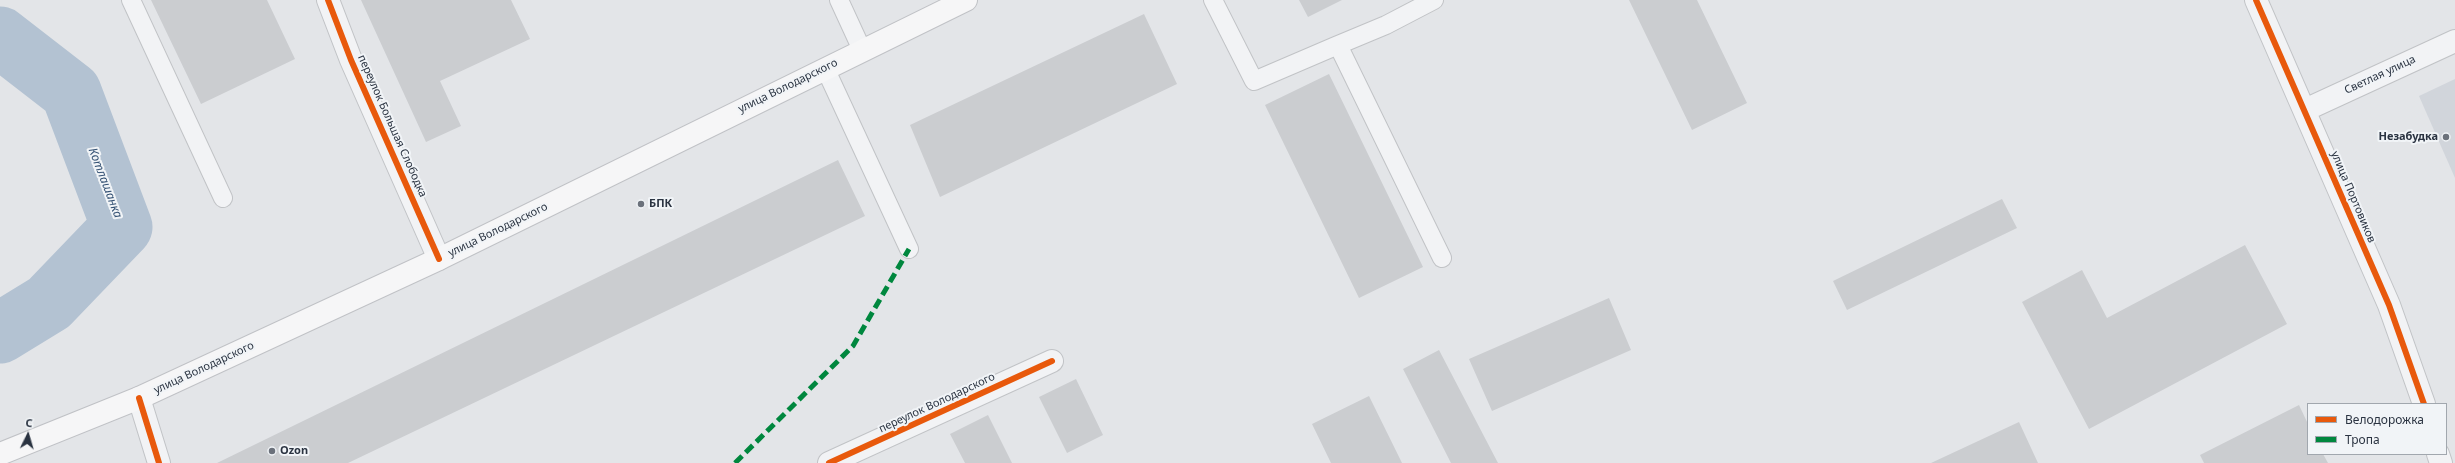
<!DOCTYPE html>
<meta charset="utf-8">
<style>
body{margin:0}
#map{position:relative;width:2455px;height:463px;overflow:hidden;background:#e3e5e8;font-family:"Noto Sans",sans-serif}
canvas{display:block}
.legend{position:absolute;left:2307px;top:403px;width:140px;height:52px;box-sizing:border-box;background:#f1f4f7;border:1px solid #a1a7ae;margin:0;padding:5px 7px;list-style:none;font-size:12px;color:#2a3341}
.legend li{display:flex;align-items:center;gap:8px;height:20px}
.legend b{width:20px;border:1px solid #a1a7ae}
.north{position:absolute;left:8px;top:415px;width:40px;height:40px;-webkit-text-stroke:3px #f1f4f7;paint-order:stroke;rotate:5deg;font-size:11px;font-weight:700;line-height:16px;text-align:center;color:#2a3341}
.north::after{content:'';display:block;margin:auto;width:14px;height:18px;background:#2a3341;clip-path:polygon(50% 0,100% 100%,50% 72%,0 100%)}
</style>
<div id="map">
<canvas width="2455" height="463"></canvas>
<ul class="legend">
<li><b style="height:5px;background:#e8590c"></b>Велодорожка</li>
<li><b style="height:5px;background:#00873e"></b>Тропа</li>
</ul>
<div class="north">С</div>
</div>
<script>
const c = document.querySelector('canvas').getContext('2d');
c.lineJoin = 'round';
function fillPath(path, color) { c.fillStyle = color; c.fill(path, 'evenodd'); }
const shape = rows => new Path2D(rows.map(r => 'M' + r).join(''));
function strokePath(path, color, width, dash) { c.strokeStyle = color; c.lineWidth = width; c.lineCap = dash ? 'butt' : 'round'; c.setLineDash(dash || []); c.stroke(path); }
function drawText(font, color, halo, rows, align = 'center') {
  c.font = font + ' "Noto Sans",sans-serif'; c.lineWidth = 4; c.setLineDash([]); c.textBaseline = 'middle'; c.strokeStyle = halo; c.fillStyle = color; for (const [text, x, y, turn = 0] of rows) {
    c.save(); c.translate(x, y); c.rotate((+turn || 0) * Math.PI / 180); c.textAlign = isNaN(turn) ? turn : align; if (halo) c.strokeText(text, 0, 0); c.fillText(text, 0, 0); c.restore();
  }
}
const built = shape([
 [2455,79,2455,178,2419,96]
]);
const river = shape([
 [0,37,71,92,122,227,49,303,0,333]
]);
const building = shape([
 [151,0,267,0,295,59,201,104],
 [361,0,511,0,530,39,440,81,461,126,426,142],
 [1299,0,1342,0,1308,17],
 [1629,0,1697,0,1747,103,1692,130],
 [1144,14,1177,84,940,197,910,125],
 [1329,74,1423,267,1359,298,1265,105],
 [838,160,865,216,348,463,217,463],
 [2002,199,2017,228,1847,310,1833,281],
 [2245,245,2287,324,2089,429,2022,302,2082,270,2107,318],
 [1609,298,1631,350,1492,411,1469,359],
 [1439,350,1498,463,1451,463,1403,369],
 [1076,379,1103,435,1067,453,1039,397],
 [1369,396,1402,463,1331,463,1312,424],
 [2299,405,2308,424,2308,454,2323,454,2328,463,2204,463,2200,455],
 [988,415,1012,463,965,463,950,434],
 [2019,422,2038,463,1931,463]
]);
const service = shape([
 [131,0,223,198],
 [839,0,862,50],
 [1213,0,1254,81,1338,45,1442,258],
 [1338,45,1386,25,1434,0],
 [825,68,909,249]
]);
const minor = shape([
 [328,0,351,60,439,259],
 [2256,0,2389,305,2424,404],
 [2305,110,2455,41],
 [139,398,159,463],
 [2438,454,2441,463],
 [829,463,1052,361]
]);
const primary = shape([
 [0,454,139,398,439,259,966,0]
]);
const quiet = shape([
 [735,463,853,346,909,249]
]);
const cycleway = shape([
 [328,0,351,60,439,259],
 [2256,0,2389,305,2424,404],
 [139,398,159,463],
 [829,463,1052,361]
]);
const markers = [
 [2446,137,4,"#6b717b"],
 [641,204,4,"#6b717b"],
 [272,451,4,"#6b717b"]
];
const streetNames = [
 ["Светлая улица",2380,75,-25],
 ["улица Володарского",788,86,-26],
 ["переулок Большая Слободка",392,126,66],
 ["улица Портовиков",2353,197,67],
 ["улица Володарского",498,230,-26],
 ["улица Володарского",204,368,-25],
 ["переулок Володарского",937,403,-25]
];
const poiNames = [
 ["Незабудка",2438,137,"right"],
 ["БПК",649,204],
 ["Ozon",280,451]
];
const waterNames = [
 ["Котлашанка",105,183,69]
];
fillPath(built, '#d1d5db');
strokePath(river, '#b3c2d2', 61);
fillPath(building, '#cbcdd0');
strokePath(service, '#c1c3c6', 20);
strokePath(minor, '#c1c3c6', 24);
strokePath(primary, '#c0c2c6', 24);
strokePath(service, '#f2f3f5', 18);
strokePath(minor, '#f2f3f5', 22);
strokePath(primary, '#f6f6f7', 22);
strokePath(quiet, '#00873e', 5, [10, 5]);
strokePath(cycleway, '#e8590c', 6);
for (const [x, y, r, color] of markers) { const dot = new Path2D(); dot.arc(x, y, r, 0, 2 * Math.PI); c.fillStyle = color; c.fill(dot); strokePath(dot, '#f1f4f7', 1.5); }
drawText('11px', '#2a3341', '#f1f4f7', streetNames);
drawText('bold 11px', '#2a3341', '#f1f4f7', poiNames, 'left');
drawText('italic 12px', '#355274', '#f1f4f7', waterNames);
</script>
